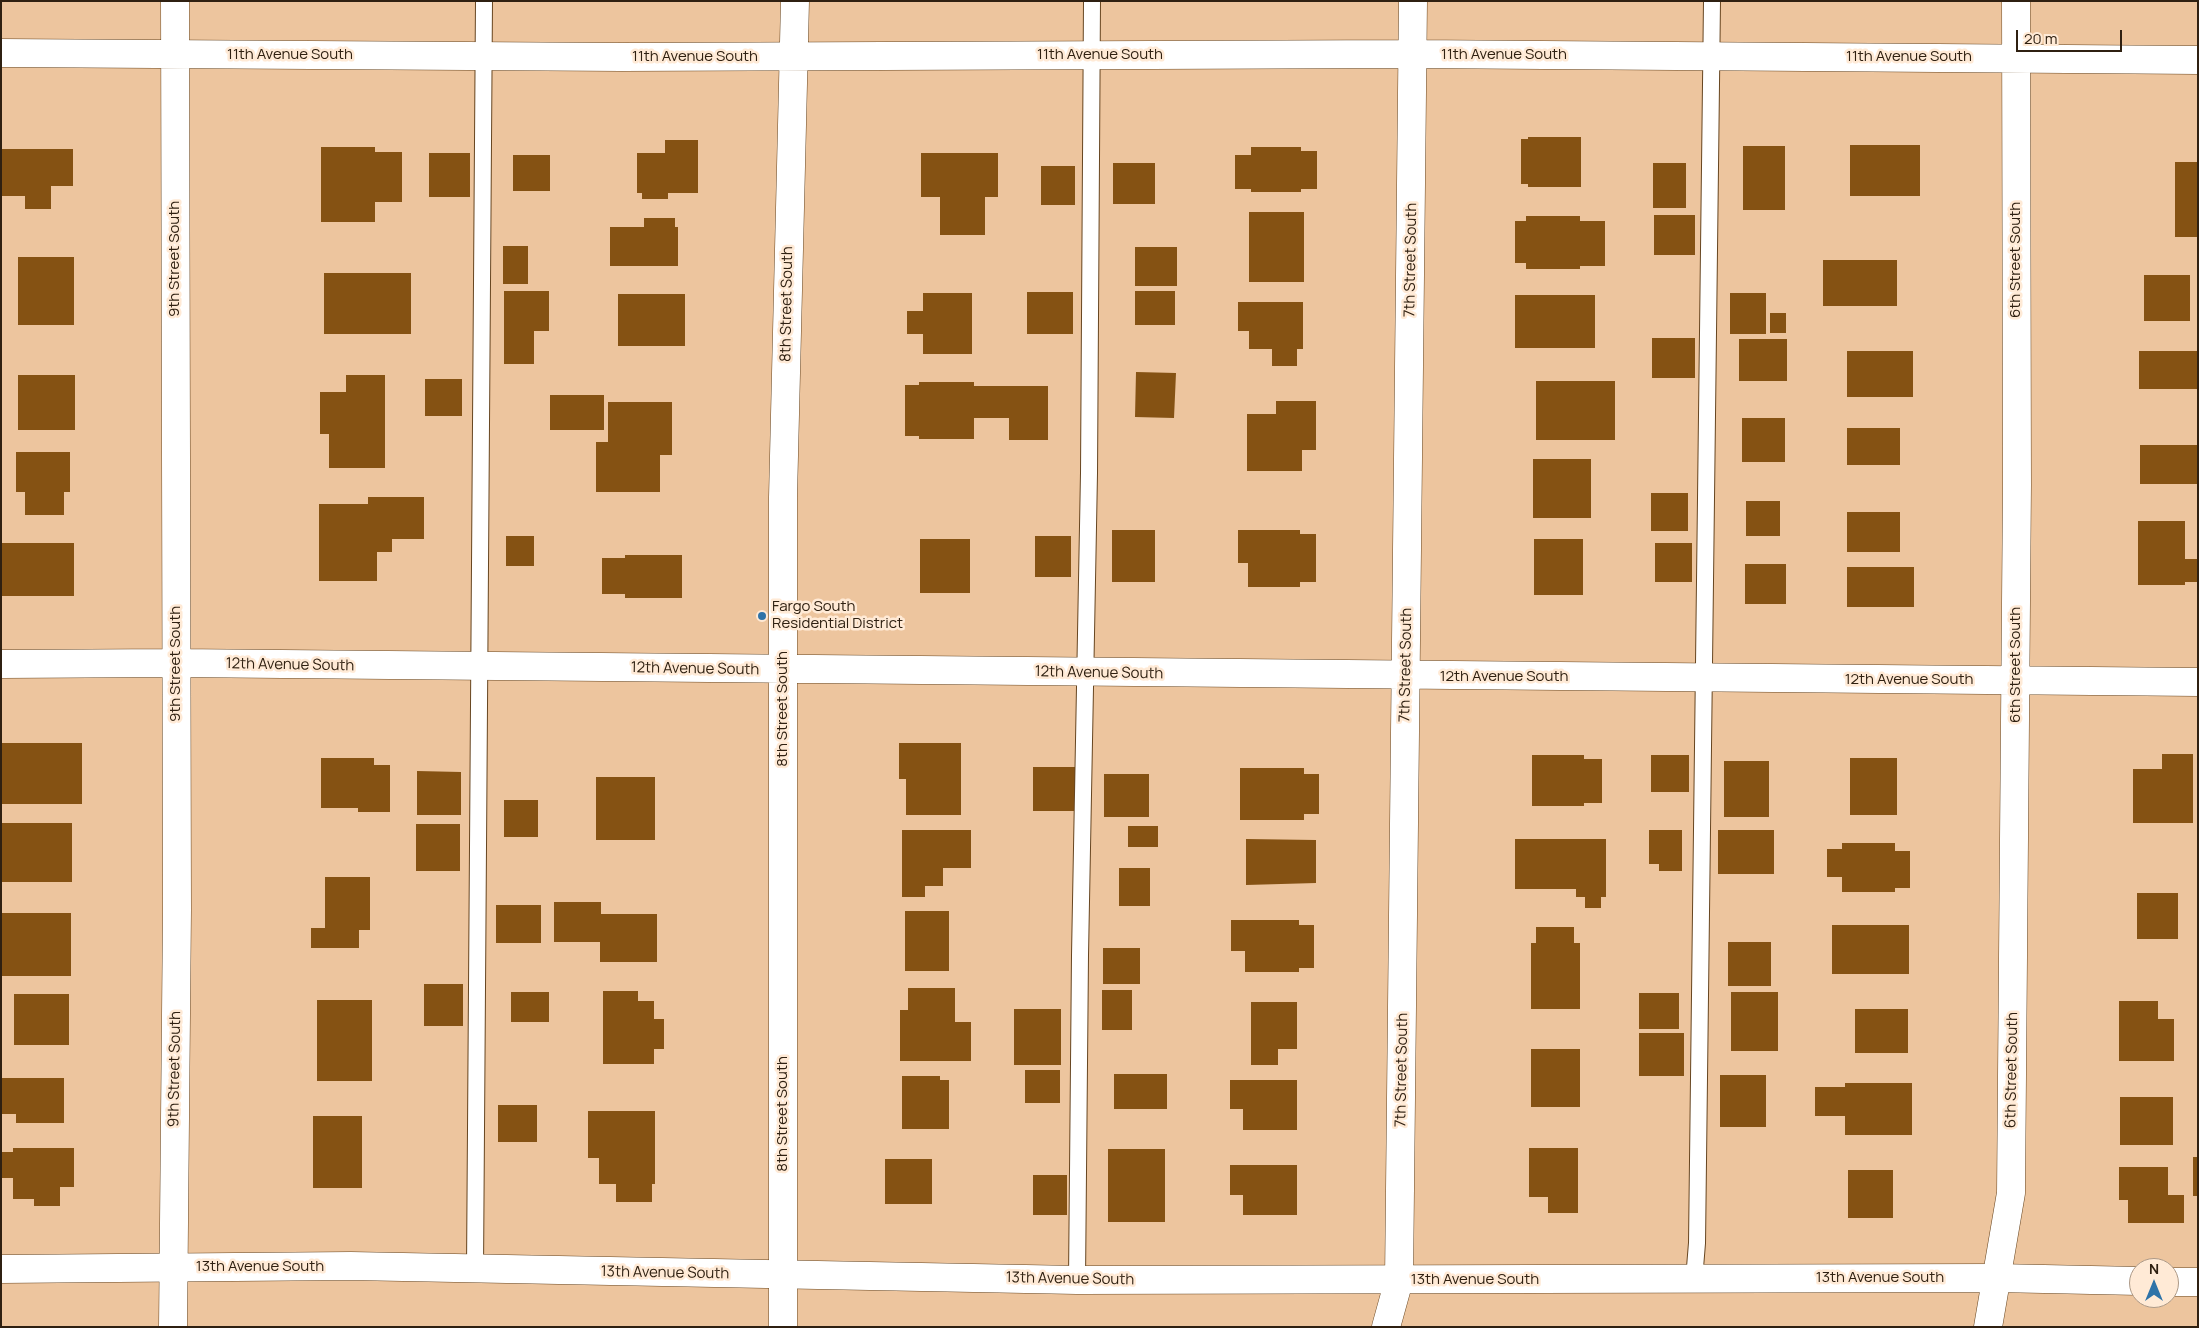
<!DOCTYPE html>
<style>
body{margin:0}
#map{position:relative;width:2199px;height:1328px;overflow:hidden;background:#edc59e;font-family:Manrope,sans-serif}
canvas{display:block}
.frame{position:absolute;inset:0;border:2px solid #2f2011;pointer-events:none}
.north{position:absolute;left:2129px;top:1258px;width:50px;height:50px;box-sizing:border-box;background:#ffead6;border:1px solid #ac9987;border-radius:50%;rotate:0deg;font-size:14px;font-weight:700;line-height:20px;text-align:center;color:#2f2011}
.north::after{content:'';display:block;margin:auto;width:18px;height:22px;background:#2f73a8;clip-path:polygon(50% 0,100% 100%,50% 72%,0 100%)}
.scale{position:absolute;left:2016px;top:30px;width:106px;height:22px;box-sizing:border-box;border:2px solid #2f2011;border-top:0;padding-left:6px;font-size:15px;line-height:18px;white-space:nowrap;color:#2f2011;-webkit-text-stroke:4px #ffead6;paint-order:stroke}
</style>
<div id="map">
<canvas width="2199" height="1328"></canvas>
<div class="frame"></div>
<div class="north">N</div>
<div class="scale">20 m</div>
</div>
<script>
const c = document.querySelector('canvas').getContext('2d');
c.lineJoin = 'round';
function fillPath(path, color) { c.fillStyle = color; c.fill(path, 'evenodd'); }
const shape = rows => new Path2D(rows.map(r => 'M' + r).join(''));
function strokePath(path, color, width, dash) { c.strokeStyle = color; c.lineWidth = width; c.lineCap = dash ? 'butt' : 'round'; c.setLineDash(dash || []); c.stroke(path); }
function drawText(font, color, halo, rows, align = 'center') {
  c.font = font + ' Manrope,sans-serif'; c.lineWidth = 5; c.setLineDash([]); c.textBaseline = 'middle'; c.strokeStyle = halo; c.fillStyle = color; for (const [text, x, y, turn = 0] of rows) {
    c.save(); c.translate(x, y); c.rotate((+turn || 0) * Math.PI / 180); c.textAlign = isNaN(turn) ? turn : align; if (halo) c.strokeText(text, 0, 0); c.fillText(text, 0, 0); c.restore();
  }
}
const building = shape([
 [1528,137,1581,137,1581,187,1528,187,1528,184,1521,184,1521,139,1528,139],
 [665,140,698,140,698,193,668,193,668,199,642,199,642,193,637,193,637,153,665,153],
 [1850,145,1920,145,1920,196,1850,196],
 [1743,146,1785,146,1785,210,1743,210],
 [321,147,375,147,375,152,402,152,402,202,375,202,375,222,321,222],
 [1251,147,1301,147,1301,151,1317,151,1317,189,1301,189,1301,192,1251,192,1251,189,1235,189,1235,155,1251,155],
 [1,149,73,149,73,186,51,186,51,209,25,209,25,196,1,196],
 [429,153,470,153,470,197,429,197],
 [921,153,998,153,998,197,985,197,985,235,940,235,940,197,921,197],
 [513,155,550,155,550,191,513,191],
 [2175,162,2198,162,2198,237,2175,237],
 [1113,163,1155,163,1155,204,1113,204],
 [1653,163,1686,163,1686,208,1653,208],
 [1041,166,1075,166,1075,205,1041,205],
 [1249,212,1304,212,1304,282,1249,282],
 [1654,215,1695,215,1695,255,1654,255],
 [1526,216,1580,216,1580,221,1605,221,1605,266,1580,266,1580,269,1526,269,1526,263,1515,263,1515,221,1526,221],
 [644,218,675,218,675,227,678,227,678,266,610,266,610,227,644,227],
 [503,246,528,246,528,284,503,284],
 [1135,247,1177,247,1177,286,1135,286],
 [18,257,74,257,74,325,18,325],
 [1823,260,1897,260,1897,306,1823,306],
 [324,273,411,273,411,334,324,334],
 [2144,275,2190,275,2190,321,2144,321],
 [504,291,549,291,549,331,534,331,534,364,504,364],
 [1135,291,1175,291,1175,325,1135,325],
 [1027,292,1073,292,1073,334,1027,334],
 [923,293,972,293,972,354,923,354,923,334,907,334,907,311,923,311],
 [1730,293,1766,293,1766,334,1730,334],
 [618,294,685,294,685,346,618,346],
 [1515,295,1595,295,1595,348,1515,348],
 [1238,302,1303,302,1303,349,1297,349,1297,366,1272,366,1272,349,1249,349,1249,331,1238,331],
 [1770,313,1786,313,1786,333,1770,333],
 [1652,338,1695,338,1695,378,1652,378],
 [1739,339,1787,339,1787,381,1739,381],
 [1847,351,1913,351,1913,397,1847,397],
 [2139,351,2198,351,2198,389,2139,389],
 [1136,372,1176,373,1174,418,1135,417],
 [18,375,75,375,75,430,18,430],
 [346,375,385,375,385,468,329,468,329,434,320,434,320,392,346,392],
 [425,379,462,379,462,416,425,416],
 [1536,381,1615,381,1615,440,1536,440],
 [919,382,974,382,974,386,1048,386,1048,440,1009,440,1009,418,974,418,974,439,919,439,919,436,905,436,905,385,919,385],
 [550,395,604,395,604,430,550,430],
 [1276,401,1316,401,1316,450,1302,450,1302,471,1247,471,1247,414,1276,414],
 [608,402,672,402,672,455,660,455,660,492,596,492,596,442,608,442],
 [1742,418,1785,418,1785,462,1742,462],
 [1847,428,1900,428,1900,465,1847,465],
 [2140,445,2198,445,2198,484,2140,484],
 [16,452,70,452,70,492,64,492,64,515,25,515,25,492,16,492],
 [1533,459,1591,459,1591,518,1533,518],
 [1651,493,1688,493,1688,531,1651,531],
 [368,497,424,497,424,539,392,539,392,552,377,552,377,581,319,581,319,504,368,504],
 [1746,501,1780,501,1780,536,1746,536],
 [1847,512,1900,512,1900,552,1847,552],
 [2138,521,2185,521,2185,559,2198,559,2198,582,2185,582,2185,585,2138,585],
 [1112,530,1155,530,1155,582,1112,582],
 [1238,530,1300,530,1300,534,1316,534,1316,582,1300,582,1300,587,1248,587,1248,563,1238,563],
 [506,536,534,536,534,566,506,566],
 [1035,536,1071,536,1071,577,1035,577],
 [920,539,970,539,970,593,920,593],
 [1534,539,1583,539,1583,595,1534,595],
 [1,543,74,543,74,596,1,596],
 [1655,543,1692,543,1692,582,1655,582],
 [625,555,682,555,682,598,625,598,625,594,602,594,602,558,625,558],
 [1745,564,1786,564,1786,604,1745,604],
 [1847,567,1914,567,1914,607,1847,607],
 [1,743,82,743,82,804,1,804],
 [899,743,961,743,961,815,906,815,906,779,899,779],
 [2162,754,2193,754,2193,823,2133,823,2133,769,2162,769],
 [1532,755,1584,755,1584,759,1602,759,1602,803,1584,803,1584,806,1532,806],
 [1651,755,1689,755,1689,792,1651,792],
 [321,758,374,758,374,765,390,765,390,812,358,812,358,808,321,808],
 [1850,758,1897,758,1897,815,1850,815],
 [1724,761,1769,761,1769,817,1724,817],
 [1033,767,1075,767,1075,811,1033,811],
 [1240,768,1304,768,1304,774,1319,774,1319,814,1304,814,1304,820,1240,820],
 [417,771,461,772,461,815,417,815],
 [1104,774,1149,774,1149,817,1104,817],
 [596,777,655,777,655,840,596,840],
 [504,800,538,800,538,837,504,837],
 [1,823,72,823,72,882,1,882],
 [416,824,460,824,460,871,416,871],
 [1128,826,1158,826,1158,847,1128,847],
 [902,830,971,830,971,868,943,868,943,886,925,886,925,897,902,897],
 [1649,830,1682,830,1682,871,1659,871,1659,864,1649,864],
 [1718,830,1774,830,1774,874,1718,874],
 [1246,839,1316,840,1316,883,1246,885],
 [1515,839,1606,839,1606,897,1601,897,1601,908,1585,908,1585,897,1576,897,1576,889,1515,889],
 [1842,843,1895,843,1895,851,1910,851,1910,888,1895,888,1895,892,1842,892,1842,877,1827,877,1827,849,1842,849],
 [1119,868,1150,868,1150,906,1119,906],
 [325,877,370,877,370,930,359,930,359,948,311,948,311,928,325,928],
 [2137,893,2178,893,2178,939,2137,939],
 [554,902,601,902,601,914,657,914,657,962,600,962,600,942,554,942],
 [496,905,541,905,541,943,496,943],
 [905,911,949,911,949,971,905,971],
 [1,913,71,913,71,976,1,976],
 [1231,920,1299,920,1299,925,1314,925,1314,968,1299,968,1299,972,1245,972,1245,951,1231,951],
 [1832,925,1909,925,1909,974,1832,974],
 [1536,927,1574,927,1574,943,1580,943,1580,1009,1531,1009,1531,943,1536,943],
 [1728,942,1771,942,1771,986,1728,986],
 [1103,948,1140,948,1140,984,1103,984],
 [424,984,463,984,463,1026,424,1026],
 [908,988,955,988,955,1022,971,1022,971,1061,900,1061,900,1010,908,1010],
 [1102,990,1132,990,1132,1030,1102,1030],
 [603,991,638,991,638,1001,654,1001,654,1019,664,1019,664,1049,654,1049,654,1064,603,1064],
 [511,992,549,992,549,1022,511,1022],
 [1731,992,1778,992,1778,1051,1731,1051],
 [1639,993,1679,993,1679,1029,1639,1029],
 [14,994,69,994,69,1045,14,1045],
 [317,1000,372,1000,372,1081,317,1081],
 [2119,1001,2158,1001,2158,1019,2174,1019,2174,1061,2119,1061],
 [1251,1002,1297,1002,1297,1049,1278,1049,1278,1065,1251,1065],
 [1014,1009,1061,1009,1061,1065,1014,1065],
 [1855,1009,1908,1009,1908,1053,1855,1053],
 [1639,1033,1684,1033,1684,1076,1639,1076],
 [1531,1049,1580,1049,1580,1107,1531,1107],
 [1025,1070,1060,1070,1060,1103,1025,1103],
 [1114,1074,1167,1074,1167,1109,1114,1109],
 [1720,1075,1766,1075,1766,1127,1720,1127],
 [902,1076,940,1076,940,1080,949,1080,949,1129,902,1129],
 [1,1078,64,1078,64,1123,16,1123,16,1114,1,1114],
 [1230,1080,1297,1080,1297,1130,1243,1130,1243,1109,1230,1109],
 [1845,1083,1912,1083,1912,1135,1845,1135,1845,1116,1815,1116,1815,1087,1845,1087],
 [2120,1097,2173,1097,2173,1145,2120,1145],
 [498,1105,537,1105,537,1142,498,1142],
 [588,1111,655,1111,655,1184,652,1184,652,1202,616,1202,616,1184,599,1184,599,1158,588,1158],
 [313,1116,362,1116,362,1188,313,1188],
 [13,1148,74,1148,74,1187,60,1187,60,1206,34,1206,34,1199,13,1199,13,1178,1,1178,1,1152,13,1152],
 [1529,1148,1578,1148,1578,1213,1548,1213,1548,1197,1529,1197],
 [1108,1149,1165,1149,1165,1222,1108,1222],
 [2193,1157,2198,1157,2198,1196,2193,1196],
 [885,1159,932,1159,932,1204,885,1204],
 [1230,1165,1297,1165,1297,1215,1243,1215,1243,1195,1230,1195],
 [2119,1167,2168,1167,2168,1195,2184,1195,2184,1223,2128,1223,2128,1200,2119,1200],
 [1848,1170,1893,1170,1893,1218,1848,1218],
 [1033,1175,1067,1175,1067,1215,1033,1215]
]);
const service = shape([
 [475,1269,484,1],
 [1077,1280,1080,955,1089,473,1092,1],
 [1694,1280,1697,1243,1712,1]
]);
const minor = shape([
 [1,53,622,57,1413,54,2198,60],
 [1,664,176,663,2198,682],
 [173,1327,177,910,175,1],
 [783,1327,783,497,795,1],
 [1386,1327,1399,1280,1413,1],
 [1988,1327,2011,1193,2017,484,2016,1]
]);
const tertiary = shape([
 [1,1269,351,1266,1077,1280,1996,1278,2139,1281],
 [2169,1282,2198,1282]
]);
const markers = [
 [762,616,5,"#2f73a8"]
];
const streetNames = [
 ["11th Avenue South",290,55],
 ["11th Avenue South",1100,55],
 ["11th Avenue South",1504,55],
 ["11th Avenue South",695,57],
 ["11th Avenue South",1909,57],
 ["9th Street South",175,259,-90],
 ["7th Street South",1411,260,-89],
 ["6th Street South",2016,260,-90],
 ["8th Street South",787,304,-89],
 ["9th Street South",176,664,-90],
 ["12th Avenue South",290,665,1],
 ["7th Street South",1406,665,-89],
 ["6th Street South",2016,665,-90],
 ["12th Avenue South",695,669,1],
 ["12th Avenue South",1099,673,1],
 ["12th Avenue South",1504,677],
 ["12th Avenue South",1909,680],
 ["8th Street South",783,709,-90],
 ["9th Street South",175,1069,-89],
 ["7th Street South",1402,1070,-89],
 ["6th Street South",2012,1070,-89],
 ["8th Street South",783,1114,-90],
 ["13th Avenue South",260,1267],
 ["13th Avenue South",665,1273,1],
 ["13th Avenue South",1880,1278],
 ["13th Avenue South",1070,1279,1],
 ["13th Avenue South",1475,1280]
];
const poiNames = [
 ["Fargo South",772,607],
 ["Residential District",772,624]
];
fillPath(building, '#855213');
strokePath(service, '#674621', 18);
strokePath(minor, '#674621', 29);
strokePath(tertiary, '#674621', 29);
strokePath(service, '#fff', 16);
strokePath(minor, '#fff', 28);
strokePath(tertiary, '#fff', 28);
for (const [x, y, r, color] of markers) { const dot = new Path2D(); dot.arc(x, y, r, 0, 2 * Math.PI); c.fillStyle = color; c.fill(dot); strokePath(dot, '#ffead6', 2); }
drawText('15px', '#2f2011', '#ffead6', streetNames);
drawText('15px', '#2f2011', '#ffead6', poiNames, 'left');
</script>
